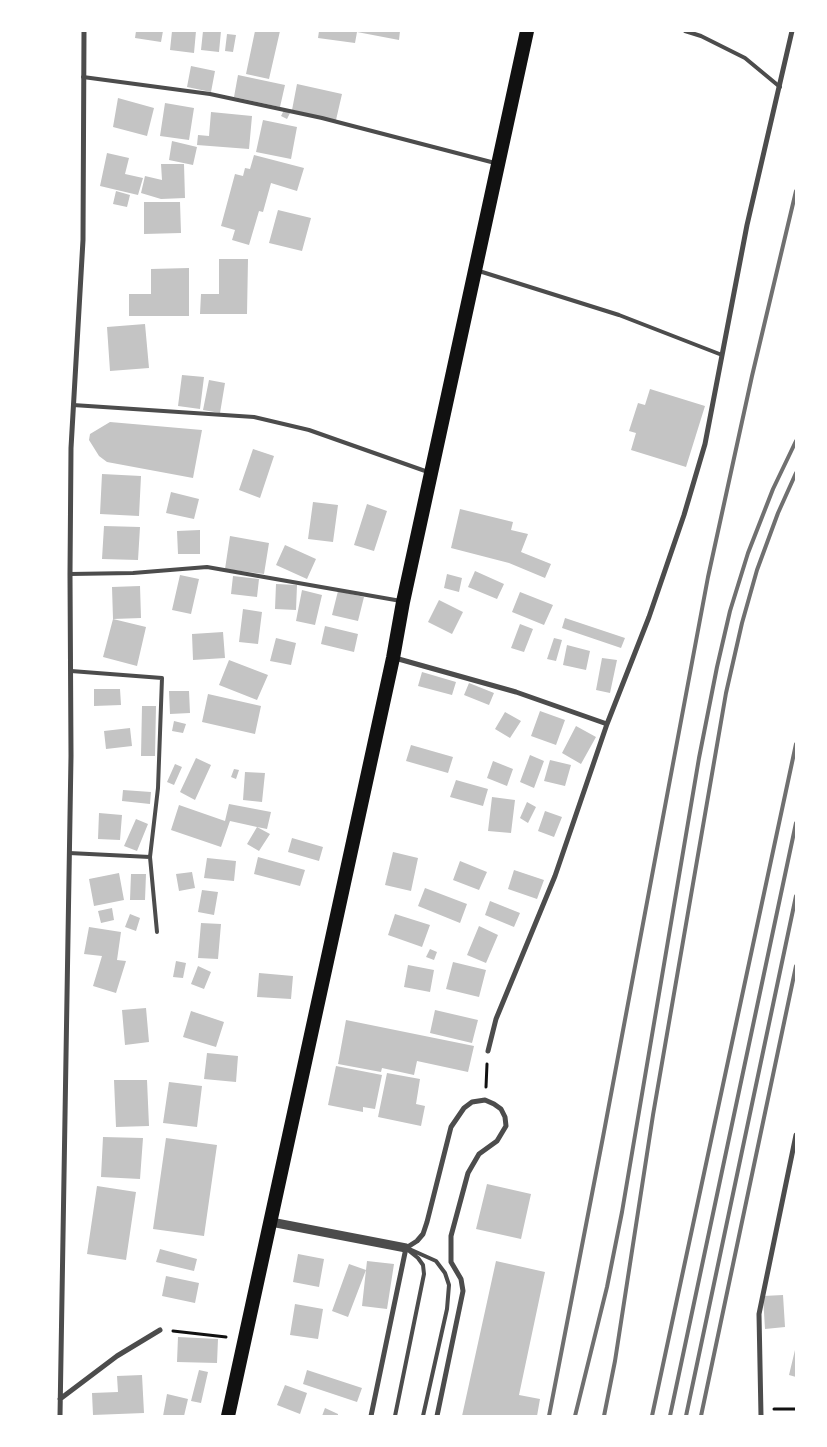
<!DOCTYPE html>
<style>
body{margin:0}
#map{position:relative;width:827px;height:1447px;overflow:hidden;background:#fff;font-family:Commissioner,sans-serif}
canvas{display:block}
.frame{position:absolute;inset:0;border:32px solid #fff;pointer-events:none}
</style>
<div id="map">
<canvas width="827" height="1447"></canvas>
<div class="frame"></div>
</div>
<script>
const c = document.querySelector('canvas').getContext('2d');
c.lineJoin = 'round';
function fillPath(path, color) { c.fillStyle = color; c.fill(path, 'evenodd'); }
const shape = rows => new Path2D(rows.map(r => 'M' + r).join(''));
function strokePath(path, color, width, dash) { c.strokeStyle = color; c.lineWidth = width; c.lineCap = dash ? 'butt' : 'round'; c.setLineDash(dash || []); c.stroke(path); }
const building = shape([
 [136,31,163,31,161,42,135,38],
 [172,31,196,31,194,53,170,50],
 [203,31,221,31,219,52,201,50],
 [255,31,280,31,269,79,246,74],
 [319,31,400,31,399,40,357,32,355,43,318,38],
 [227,34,236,35,233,52,225,51],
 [191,66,215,71,211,92,187,87],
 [238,75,285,85,280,107,234,97],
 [297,84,342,94,336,120,292,110],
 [118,98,154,108,147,136,113,127],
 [165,103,194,108,189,140,160,136],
 [284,110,290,113,287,119,281,116],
 [211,112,252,116,249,149,197,145,198,135,209,136],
 [263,120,297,127,291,159,256,152],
 [172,141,197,147,193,165,169,160],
 [107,153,129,158,125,174,143,178,138,195,100,186],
 [254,155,304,168,297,191,271,183,263,212,259,211,249,245,232,240,235,230,221,226,235,174,243,176,245,168,250,169],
 [161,164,184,164,185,198,161,199,141,193,145,176,162,180],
 [116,191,130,195,127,207,113,204],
 [144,202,180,202,181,233,144,234],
 [278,210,311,218,302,251,269,243],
 [219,259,248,259,247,314,200,314,201,294,219,294],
 [189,268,189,316,129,316,129,294,151,294,151,269],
 [145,324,149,368,110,371,107,327],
 [182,375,204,377,200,409,178,406],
 [209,380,225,383,220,413,203,410],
 [650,389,705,406,686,467,631,450,636,433,629,431,638,403,645,405],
 [110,422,202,430,193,478,107,462,99,456,89,440,90,434],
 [253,449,274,456,260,498,239,490],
 [102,474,141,476,139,516,100,514],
 [171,492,199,499,194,519,166,513],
 [313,502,338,505,333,542,308,539],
 [367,504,387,511,374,551,354,545],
 [460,509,513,522,511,530,528,534,521,552,551,564,545,578,509,563,451,548],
 [104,526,140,527,138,560,102,559],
 [200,530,200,554,178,554,177,531],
 [230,536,269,543,264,574,225,569],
 [285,545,316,559,307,579,276,565],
 [475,571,504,584,497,599,468,587],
 [447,574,462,578,459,592,444,588],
 [180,575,199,579,191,614,172,610],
 [233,576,259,579,257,597,231,594],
 [276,584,297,585,296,610,275,609],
 [140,586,141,618,113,619,146,627,137,666,103,657,113,619,112,587],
 [302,590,322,595,315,625,296,621],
 [338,591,364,597,358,621,332,615],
 [520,592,553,605,544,625,512,612],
 [439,600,463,612,452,634,428,622],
 [243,609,262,612,258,644,239,642],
 [565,618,625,638,621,648,562,628],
 [520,624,533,629,524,652,511,648],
 [325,626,358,634,354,652,321,644],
 [223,632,225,658,193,660,192,634],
 [276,638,296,643,291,665,270,661],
 [554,638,562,640,556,661,547,659],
 [567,645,590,651,586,670,563,665],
 [602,658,617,660,610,693,596,690],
 [229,660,268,675,257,700,219,685],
 [422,672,456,682,452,695,418,686],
 [469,683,494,693,489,705,464,695],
 [94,689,120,689,121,705,94,706],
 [169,691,189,691,190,713,170,714],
 [208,694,261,706,255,734,202,722],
 [142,706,156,706,155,756,141,756],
 [540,711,565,720,556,745,531,736],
 [505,712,521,721,510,738,495,729],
 [174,721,186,724,183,733,172,731],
 [576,726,596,737,581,764,562,753],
 [130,728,132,746,106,749,104,731],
 [411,745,453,757,448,773,406,761],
 [530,755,544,761,534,788,520,782],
 [196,758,211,765,195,800,180,792],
 [550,760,571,765,565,786,544,781],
 [493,761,513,769,507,786,487,778],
 [175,764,182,767,174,785,167,782],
 [234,769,239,770,236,779,231,777],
 [245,772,265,773,262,802,243,800],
 [456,780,488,789,483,806,450,797],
 [123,790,151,792,150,804,122,801],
 [492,797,515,800,511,833,488,831],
 [527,802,536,807,528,823,520,818],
 [229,804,271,812,267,829,257,827,270,834,259,851,247,844,257,827,230,821,221,847,171,830,179,805,225,821],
 [545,811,562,817,554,837,538,831],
 [99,813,122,815,120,840,98,839],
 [136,819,148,824,137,851,124,846],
 [292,838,323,847,319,861,288,852],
 [393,852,418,858,411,891,385,885],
 [258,857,305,870,300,886,254,874],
 [207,858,236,861,234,881,204,878],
 [460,861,487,872,479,890,453,880],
 [514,870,544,880,537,899,508,889],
 [192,872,195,888,179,891,176,874],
 [119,873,124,900,94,906,89,879],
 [131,874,146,874,145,900,130,900],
 [425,888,467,904,460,923,418,906],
 [202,890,218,892,214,915,198,912],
 [490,901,520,913,514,927,485,915],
 [112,908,114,920,101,923,98,911],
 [130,914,140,918,136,931,125,927],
 [395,914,430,925,422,947,388,935],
 [201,923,221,924,218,959,198,958],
 [479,926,498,935,486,963,467,955],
 [89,927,121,932,117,960,126,961,116,993,93,986,102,956,84,954],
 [430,949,437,952,434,960,426,957],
 [176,961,186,963,183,978,173,977],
 [453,962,486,970,479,997,446,989],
 [408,965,434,970,430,992,404,987],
 [198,966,211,972,204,989,191,984],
 [259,973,293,976,291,999,257,997],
 [146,1008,149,1042,125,1045,122,1010],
 [435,1010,478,1020,472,1043,430,1033],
 [191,1011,224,1022,216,1047,183,1037],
 [346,1020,474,1046,468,1072,417,1061,414,1075,382,1068,381,1072,338,1064],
 [207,1053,238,1056,236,1082,204,1079],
 [336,1066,382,1075,375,1109,363,1107,363,1112,328,1105],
 [387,1073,420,1079,416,1104,425,1106,421,1126,378,1117],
 [114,1080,147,1080,149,1126,116,1127],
 [169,1082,202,1086,197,1127,163,1123],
 [103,1137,143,1138,140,1179,101,1177],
 [166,1138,217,1145,204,1236,153,1229],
 [487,1184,531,1194,521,1239,476,1229],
 [97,1186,136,1192,126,1260,87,1254],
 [160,1249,197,1259,194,1271,156,1262],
 [298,1254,324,1259,319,1287,293,1282],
 [367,1261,394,1264,387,1309,362,1306],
 [496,1261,545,1272,519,1395,540,1399,537,1416,462,1416],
 [349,1264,366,1270,348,1317,332,1311],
 [166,1276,199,1283,195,1303,162,1296],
 [783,1295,785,1327,765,1329,763,1296],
 [295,1304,323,1309,318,1339,290,1335],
 [178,1337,218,1339,217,1363,177,1362],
 [795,1350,796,1350,796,1377,789,1375],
 [199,1370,208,1372,201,1403,191,1401],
 [307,1370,362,1388,357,1402,303,1384],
 [142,1375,144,1413,93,1415,92,1393,118,1392,117,1376],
 [285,1385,307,1393,300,1414,277,1405],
 [167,1394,188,1399,184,1416,163,1416],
 [325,1408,338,1414,338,1416,322,1416]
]);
const path = shape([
 [486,1087,487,1064],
 [173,1331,226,1337],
 [774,1409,796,1409]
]);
const service = shape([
 [685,31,701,36,745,58,780,87],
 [83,77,210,94,322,118,495,163],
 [479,271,619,315,722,355],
 [73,405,254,417,309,430,428,472],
 [70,574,133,573,207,567,401,601],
 [71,671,162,678,158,788,150,857,157,932],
 [69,853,150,857],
 [407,1248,436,1261,445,1273,449,1285,447,1309,423,1416],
 [395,1416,424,1274,423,1265,418,1258,408,1250]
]);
const minor = shape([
 [395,658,516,692,607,724],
 [488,1051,496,1019,555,876,607,724,649,617,684,515,705,444,747,225,792,31],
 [60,1399,117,1356,160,1330],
 [60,1416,71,756,70,574,71,448,83,240,84,31],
 [371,1416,406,1248,417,1241,423,1234,427,1222,451,1127,464,1108,472,1102,485,1100,494,1104,501,1109,505,1117,506,1126,497,1141,479,1154,468,1173,451,1236,451,1262,461,1279,463,1291,437,1416],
 [761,1416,759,1314,796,1135]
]);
const tertiary = shape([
 [271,1222,406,1248]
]);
const trunk = shape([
 [228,1416,393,658,403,602,527,31]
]);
const rail = shape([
 [549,1416,603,1137,708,577,752,376,796,191],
 [575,1416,607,1287,622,1212,699,758,717,667,730,611,748,553,773,489,796,441],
 [604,1416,615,1361,653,1115,726,693,742,623,757,570,778,513,796,473],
 [652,1416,796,744],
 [670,1416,796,823],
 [686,1416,796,896],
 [701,1416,796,966]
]);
fillPath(building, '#c4c4c4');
strokePath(path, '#111', 3);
strokePath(service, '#4c4c4c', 4);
strokePath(minor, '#4c4c4c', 5);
strokePath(tertiary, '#4c4c4c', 9);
strokePath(trunk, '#111', 14);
strokePath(rail, '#707070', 4);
</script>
